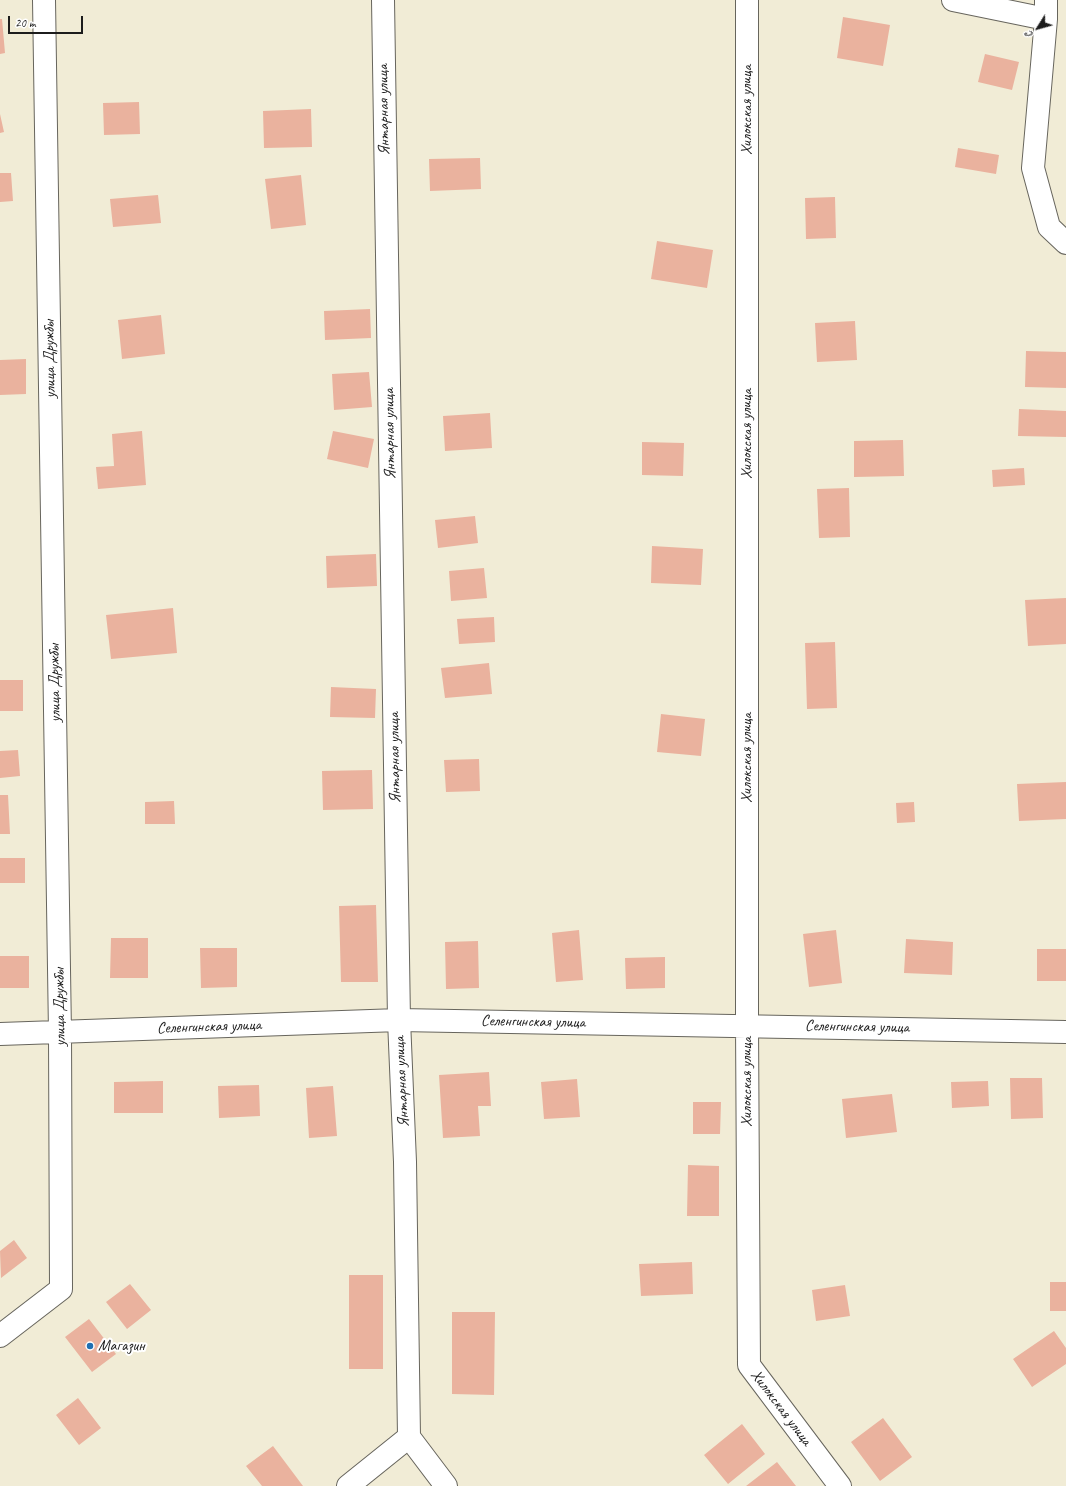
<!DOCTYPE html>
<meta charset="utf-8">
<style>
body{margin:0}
#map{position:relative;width:1066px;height:1486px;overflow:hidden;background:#f1ecd6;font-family:Caveat,sans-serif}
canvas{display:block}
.north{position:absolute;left:1018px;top:8px;width:40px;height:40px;-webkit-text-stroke:3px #fff;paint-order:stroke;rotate:233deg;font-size:11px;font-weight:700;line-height:16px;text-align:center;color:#1c1c1c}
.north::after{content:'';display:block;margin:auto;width:14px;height:18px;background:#1c1c1c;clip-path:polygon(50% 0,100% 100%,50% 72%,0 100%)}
.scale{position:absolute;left:8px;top:16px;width:75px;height:18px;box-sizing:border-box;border:2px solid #1c1c1c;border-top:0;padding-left:5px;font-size:12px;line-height:14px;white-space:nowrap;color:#1c1c1c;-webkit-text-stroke:3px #fff;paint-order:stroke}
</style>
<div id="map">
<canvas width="1066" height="1486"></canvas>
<div class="north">С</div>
<div class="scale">20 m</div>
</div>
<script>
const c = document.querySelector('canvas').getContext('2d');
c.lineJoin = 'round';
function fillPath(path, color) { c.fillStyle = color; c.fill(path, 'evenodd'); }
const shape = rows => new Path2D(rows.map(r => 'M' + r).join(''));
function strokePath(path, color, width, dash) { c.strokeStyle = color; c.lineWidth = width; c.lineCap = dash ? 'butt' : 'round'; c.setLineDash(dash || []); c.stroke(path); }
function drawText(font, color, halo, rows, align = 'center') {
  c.font = font + ' Caveat,sans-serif'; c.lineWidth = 4; c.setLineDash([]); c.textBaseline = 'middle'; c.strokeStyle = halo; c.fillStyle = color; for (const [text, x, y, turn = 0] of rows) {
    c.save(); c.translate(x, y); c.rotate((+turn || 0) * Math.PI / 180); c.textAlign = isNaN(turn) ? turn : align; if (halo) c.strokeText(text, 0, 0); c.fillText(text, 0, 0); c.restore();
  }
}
const building = shape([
 [843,17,890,25,883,66,837,58],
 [0,19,2,19,5,53,0,54],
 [985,54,1019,62,1012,90,978,82],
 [139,102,140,134,104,135,103,103],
 [311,109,312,147,264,148,263,111],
 [0,114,4,132,0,133],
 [958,148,999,155,996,174,955,167],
 [480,158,481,189,430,191,429,159],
 [0,173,11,173,13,201,0,202],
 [301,175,306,225,271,229,265,179],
 [158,195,161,223,113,227,110,199],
 [835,197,836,238,806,239,805,198],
 [657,241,713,250,707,288,651,279],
 [370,309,371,338,325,340,324,311],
 [161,315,165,354,122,359,118,320],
 [855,321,857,360,817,362,815,323],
 [1026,351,1066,352,1066,388,1025,387],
 [26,359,26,394,0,395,0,360],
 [369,372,372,407,334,410,332,374],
 [1019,409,1066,411,1066,437,1018,436],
 [490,413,492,448,445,451,443,416],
 [142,431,146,485,98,489,96,467,114,466,112,434],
 [333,431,374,439,368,468,327,459],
 [903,440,904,476,854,477,854,441],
 [642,442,684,443,683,476,642,475],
 [1024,468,1025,485,993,487,992,470],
 [849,488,850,537,819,538,817,489],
 [475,516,478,543,438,548,435,520],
 [652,546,703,549,701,585,651,583],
 [376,554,377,586,327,588,326,556],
 [484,568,487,598,451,601,449,571],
 [1066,598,1066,644,1028,646,1025,600],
 [173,608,177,653,111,659,106,615],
 [494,617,495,642,459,644,457,619],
 [835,642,837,708,807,709,805,643],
 [489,663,492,694,445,698,441,668],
 [0,680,23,680,23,711,0,711],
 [331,687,376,689,375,718,330,717],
 [661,714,705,719,701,756,657,752],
 [18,750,20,776,0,778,0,751],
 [479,759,480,791,446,792,444,760],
 [372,770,373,809,323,810,322,771],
 [1066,782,1066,819,1019,821,1017,784],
 [0,795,8,795,10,834,0,834],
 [174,801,175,824,145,824,145,802],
 [914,802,915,822,897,823,896,803],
 [0,858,25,858,25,883,0,883],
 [376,905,378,982,341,982,339,906],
 [579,930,583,980,556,982,552,933],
 [836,930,842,983,809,987,803,934],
 [111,938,148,938,148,978,110,978],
 [906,939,953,942,952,975,904,973],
 [478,941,479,988,446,989,445,942],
 [200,948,237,948,237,987,201,988],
 [1037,949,1066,949,1066,981,1037,981],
 [0,956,29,956,29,988,0,988],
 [665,957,665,988,626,989,625,958],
 [489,1072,491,1106,478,1106,480,1136,443,1138,439,1075],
 [1010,1078,1042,1078,1043,1118,1011,1119],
 [577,1079,580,1117,544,1119,541,1082],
 [163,1081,163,1113,114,1113,114,1082],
 [988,1081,989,1106,952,1108,951,1082],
 [259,1085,260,1116,219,1118,218,1086],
 [333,1086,337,1136,309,1138,306,1088],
 [892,1094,897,1132,846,1138,842,1099],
 [693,1102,721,1102,720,1134,693,1134],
 [688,1165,719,1166,719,1216,687,1216],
 [14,1240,27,1258,1,1278,0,1251],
 [692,1262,693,1294,641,1296,639,1264],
 [349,1275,383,1275,383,1369,349,1369],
 [1050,1282,1066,1282,1066,1311,1050,1311],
 [130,1284,151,1310,127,1329,106,1302],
 [845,1285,850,1316,816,1321,812,1290],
 [452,1312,495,1312,494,1395,452,1394],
 [89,1319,116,1354,92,1372,65,1337],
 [1054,1331,1066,1348,1066,1364,1032,1387,1013,1359],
 [78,1398,101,1428,79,1445,56,1415],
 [883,1418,912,1457,880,1481,851,1442],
 [742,1424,765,1454,728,1484,704,1455],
 [273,1446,303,1486,262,1486,246,1466],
 [777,1462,796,1486,746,1486]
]);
const minor = shape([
 [747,0,747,1025,749,1365,840,1486],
 [953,0,1046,19],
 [1046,0,1046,19,1033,168,1049,227,1066,243],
 [0,1034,399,1020,1066,1032],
 [0,1336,61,1289,60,1033,44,0],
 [409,1437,446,1486],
 [348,1486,409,1437,405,1162,399,1020,383,0]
]);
const markers = [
 [90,1346,4,"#1f6fb2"]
];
const streetNames = [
 ["Янтарная улица",384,110,-91],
 ["Хилокская улица",747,110,-90],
 ["улица Дружбы",50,359,-91],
 ["Янтарная улица",390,434,-91],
 ["Хилокская улица",747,434,-90],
 ["улица Дружбы",55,683,-91],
 ["Янтарная улица",395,758,-91],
 ["Хилокская улица",747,758,-90],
 ["улица Дружбы",60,1007,-91],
 ["Селенгинская улица",533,1022,1],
 ["Селенгинская улица",209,1027,-2],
 ["Селенгинская улица",857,1027,1],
 ["Янтарная улица",402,1082,-93],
 ["Хилокская улица",747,1082,-90],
 ["Хилокская улица",781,1408,53]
];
const poiNames = [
 ["Магазин",98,1346]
];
fillPath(building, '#eab29e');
strokePath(minor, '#67655d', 24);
strokePath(minor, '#fff', 22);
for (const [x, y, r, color] of markers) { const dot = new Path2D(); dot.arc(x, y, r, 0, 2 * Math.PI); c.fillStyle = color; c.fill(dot); strokePath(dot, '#fff', 1.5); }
drawText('16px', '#1c1c1c', '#fff', streetNames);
drawText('16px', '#1c1c1c', '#fff', poiNames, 'left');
</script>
